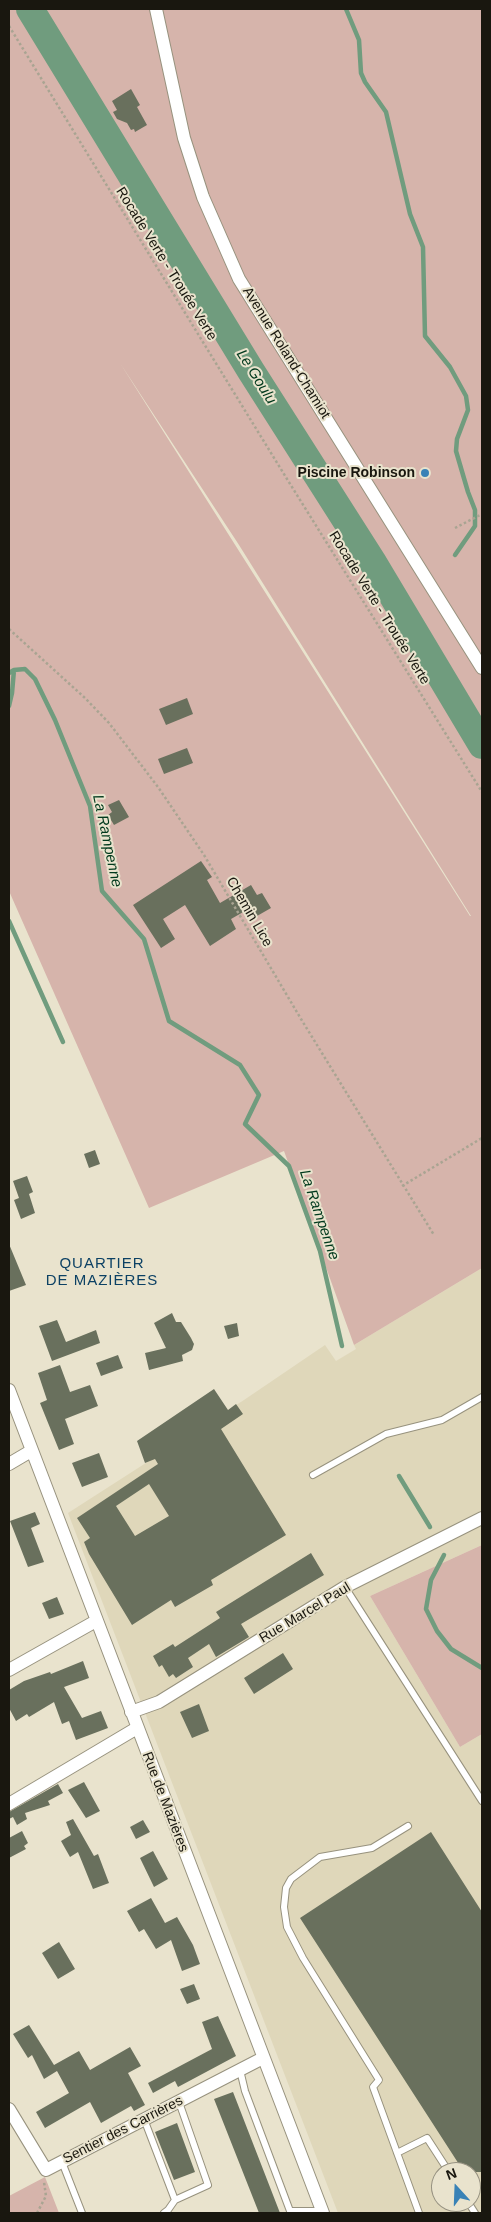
<!DOCTYPE html>
<meta charset="utf-8">
<style>
body{margin:0}
#map{position:relative;width:491px;height:2222px;overflow:hidden;background:#e9e3cd;font-family:Helvetica,sans-serif}
canvas{display:block}
.frame{position:absolute;inset:0;border:10px solid #19170f;pointer-events:none}
.north{position:absolute;left:431px;top:2162px;width:50px;height:50px;box-sizing:border-box;background:#e9e3cd;border:1px solid #969181;border-radius:50%;rotate:340deg;font-size:14px;font-weight:700;line-height:20px;text-align:center;color:#19170f}
.north::after{content:'';display:block;margin:auto;width:18px;height:22px;background:#3982b6;clip-path:polygon(50% 0,100% 100%,50% 72%,0 100%)}
</style>
<div id="map">
<canvas width="491" height="2222"></canvas>
<div class="frame"></div>
<div class="north">N</div>
</div>
<script>
const c = document.querySelector('canvas').getContext('2d');
c.lineJoin = 'round';
function fillPath(path, color) { c.fillStyle = color; c.fill(path, 'evenodd'); }
const shape = rows => new Path2D(rows.map(r => 'M' + r).join(''));
function strokePath(path, color, width, dash) { c.strokeStyle = color; c.lineWidth = width; c.lineCap = dash ? 'butt' : 'round'; c.setLineDash(dash || []); c.stroke(path); }
function drawText(font, color, halo, rows, align = 'center') {
  c.font = font + ' Helvetica,sans-serif'; c.lineWidth = 4; c.setLineDash([]); c.textBaseline = 'middle'; c.strokeStyle = halo; c.fillStyle = color; for (const [text, x, y, turn = 0] of rows) {
    c.save(); c.translate(x, y); c.rotate((+turn || 0) * Math.PI / 180); c.textAlign = isNaN(turn) ? turn : align; if (halo) c.strokeText(text, 0, 0); c.fillText(text, 0, 0); c.restore();
  }
}
const built = shape([
 [482,1268,482,1545,370,1596,460,1747,482,1734,482,2213,338,2213,68,1513,244,1400,325,1345,336,1361,356,1349,354,1345],
 [441,2172,471,2172,471,2202,441,2202]
]);
const green = shape([
 [9,9,482,9,482,1268,354,1345,284,1151,149,1208,9,891],
 [120,363,239,545,471,916,470,916],
 [482,1545,482,1734,460,1747,370,1596],
 [45,2177,59,2213,9,2213,9,2196]
]);
const stream = shape([
 [346,9,359,40,361,73,365,82,386,112,410,214,423,247,425,336,450,367,466,396,468,410,457,439,456,451,468,492,475,510,475,526,455,555],
 [9,673,14,670,25,669,35,679,55,720,90,806,102,891,144,939,169,1021,240,1065,259,1095,245,1124,289,1166,320,1251,342,1346],
 [9,706,12,693,14,670],
 [9,921,63,1042],
 [399,1476,430,1527],
 [444,1555,431,1580,426,1609,437,1631,451,1649,482,1668]
]);
const river = shape([
 [30,9,251,371,372,561,482,745]
]);
const building = shape([
 [131,89,140,105,137,107,147,125,135,132,134,129,131,130,127,123,117,119,113,112,117,110,112,101],
 [187,698,193,714,166,725,159,709],
 [187,748,193,763,164,774,158,759],
 [119,800,129,817,114,825,108,815,112,812,108,805],
 [201,861,212,877,207,880,220,903,251,885,257,895,262,893,271,908,257,916,252,907,231,919,236,929,210,946,185,905,163,919,175,939,161,948,133,905],
 [95,1150,100,1164,89,1168,84,1154],
 [27,1176,33,1192,29,1194,35,1213,21,1219,14,1200,19,1198,13,1181],
 [9,1244,26,1285,9,1291],
 [172,1313,176,1322,181,1322,191,1338,194,1344,192,1350,182,1355,183,1361,149,1370,145,1353,166,1348,154,1323],
 [57,1320,66,1342,96,1330,100,1343,52,1361,39,1326],
 [237,1323,239,1336,228,1339,224,1326],
 [118,1355,123,1368,101,1376,96,1363],
 [60,1365,70,1392,90,1385,98,1406,65,1419,74,1444,59,1450,40,1403,47,1400,38,1373],
 [214,1389,228,1410,236,1404,243,1414,221,1429,286,1535,211,1580,213,1585,175,1607,171,1600,132,1625,89,1554,84,1542,90,1538,77,1518,158,1464,155,1459,145,1463,137,1441],
 [149,1484,169,1516,135,1536,116,1506],
 [99,1453,108,1477,82,1487,72,1463],
 [35,1512,40,1524,31,1528,44,1562,28,1567,10,1521],
 [311,1553,324,1575,241,1624,249,1637,216,1657,209,1644,188,1658,193,1667,176,1678,173,1674,169,1677,162,1665,159,1667,153,1656,173,1644,175,1647,220,1618,216,1612],
 [57,1597,64,1614,49,1619,42,1603],
 [283,1653,293,1669,254,1694,244,1678],
 [83,1661,89,1678,64,1687,82,1718,101,1711,108,1728,76,1740,69,1721,62,1724,54,1702,29,1717,27,1714,16,1721,9,1708,9,1690,24,1681,50,1672,51,1674],
 [199,1704,209,1731,192,1738,180,1712],
 [84,1782,100,1811,86,1818,68,1790],
 [58,1784,63,1793,48,1801,50,1805,25,1813,27,1819,17,1825,13,1817,9,1819,9,1812],
 [73,1819,94,1856,98,1854,109,1883,93,1889,78,1852,70,1857,61,1841,71,1835,66,1822],
 [143,1820,150,1832,136,1839,130,1827],
 [22,1831,28,1843,24,1846,26,1849,9,1858,9,1838],
 [431,1832,482,1912,482,2172,464,2172,300,1918],
 [153,1851,168,1879,154,1887,140,1858],
 [151,1898,165,1923,177,1917,193,1945,200,1964,182,1971,171,1940,156,1949,144,1929,139,1932,127,1911],
 [59,1942,75,1969,58,1979,42,1953],
 [194,1984,200,1999,187,2004,180,1989],
 [218,2016,236,2056,178,2087,175,2081,153,2093,148,2083,212,2049,202,2022],
 [29,2025,54,2065,79,2051,90,2070,130,2047,141,2066,128,2073,145,2105,134,2111,131,2106,101,2123,90,2102,45,2128,36,2112,69,2093,57,2071,44,2079,32,2055,28,2058,13,2034],
 [233,2092,280,2213,259,2213,214,2099],
 [177,2123,195,2172,174,2180,155,2132]
]);
const path = shape([
 [9,26,287,479,482,792],
 [455,528,482,514],
 [9,629,85,698,109,723,158,787,204,855,301,1019,434,1235],
 [402,1186,482,1138],
 [37,2213,46,2196,44,2182]
]);
const service = shape([
 [313,1475,386,1434,442,1420,482,1397],
 [345,1587,482,1801],
 [408,1826,372,1848,320,1857,291,1879,286,1888,284,1907,287,1927,303,1958,379,2080,373,2087,419,2213],
 [240,2070,245,2091,290,2211,322,2211],
 [144,2119,175,2200,208,2185,179,2102],
 [397,2153,427,2138,449,2172],
 [62,2162,82,2213],
 [468,2202,475,2213],
 [164,2213,168,2210,175,2200]
]);
const minor = shape([
 [156,9,184,138,203,197,239,279,482,668],
 [9,1390,323,2213],
 [9,1464,31,1451],
 [9,1670,96,1621],
 [131,1712,159,1702,345,1587,482,1518],
 [9,1804,137,1728],
 [9,2109,46,2170,263,2058]
]);
const markers = [
 [425,473,5,"#3982b6"]
];
const streetNames = [
 ["Rocade Verte - Trouée Verte",166,264,58],
 ["Avenue Roland-Chamiot",286,353,58],
 ["Rocade Verte - Trouée Verte",379,608,58],
 ["Chemin Lice",249,912,60],
 ["Rue Marcel Paul",305,1613,-31],
 ["Rue de Mazières",165,1802,69],
 ["Sentier des Carrières",123,2130,-27]
];
const poiNames = [
 ["Piscine Robinson",415,473]
];
const waterNames = [
 ["Le Goulu",256,377,58],
 ["La Rampenne",107,841,78],
 ["La Rampenne",319,1215,71]
];
const neighbourhoodNames = [
 ["QUARTIER",102,1264],
 ["DE MAZIÈRES",102,1281]
];
fillPath(built, '#dfd7ba');
fillPath(green, '#d6b4ab');
strokePath(stream, '#709c7e', 4.5);
strokePath(river, '#709c7e', 28);
fillPath(building, '#69705d');
strokePath(service, '#97927e', 8);
strokePath(minor, '#97927e', 14);
strokePath(path, '#a9a492', 2.5, [2.5, 2.5]);
strokePath(service, '#fff', 6);
strokePath(minor, '#fff', 12);
for (const [x, y, r, color] of markers) { const dot = new Path2D(); dot.arc(x, y, r, 0, 2 * Math.PI); c.fillStyle = color; c.fill(dot); strokePath(dot, '#e9e3cd', 2); }
drawText('14px', '#19170f', '#e9e3cd', streetNames);
drawText('bold 14px', '#19170f', '#e9e3cd', poiNames, 'right');
drawText('italic 15px', '#00391c', '#e9e3cd', waterNames);
c.letterSpacing = '1px';
drawText('15px', '#0c4164', '#e9e3cd', neighbourhoodNames);
c.letterSpacing = '0px';
</script>
